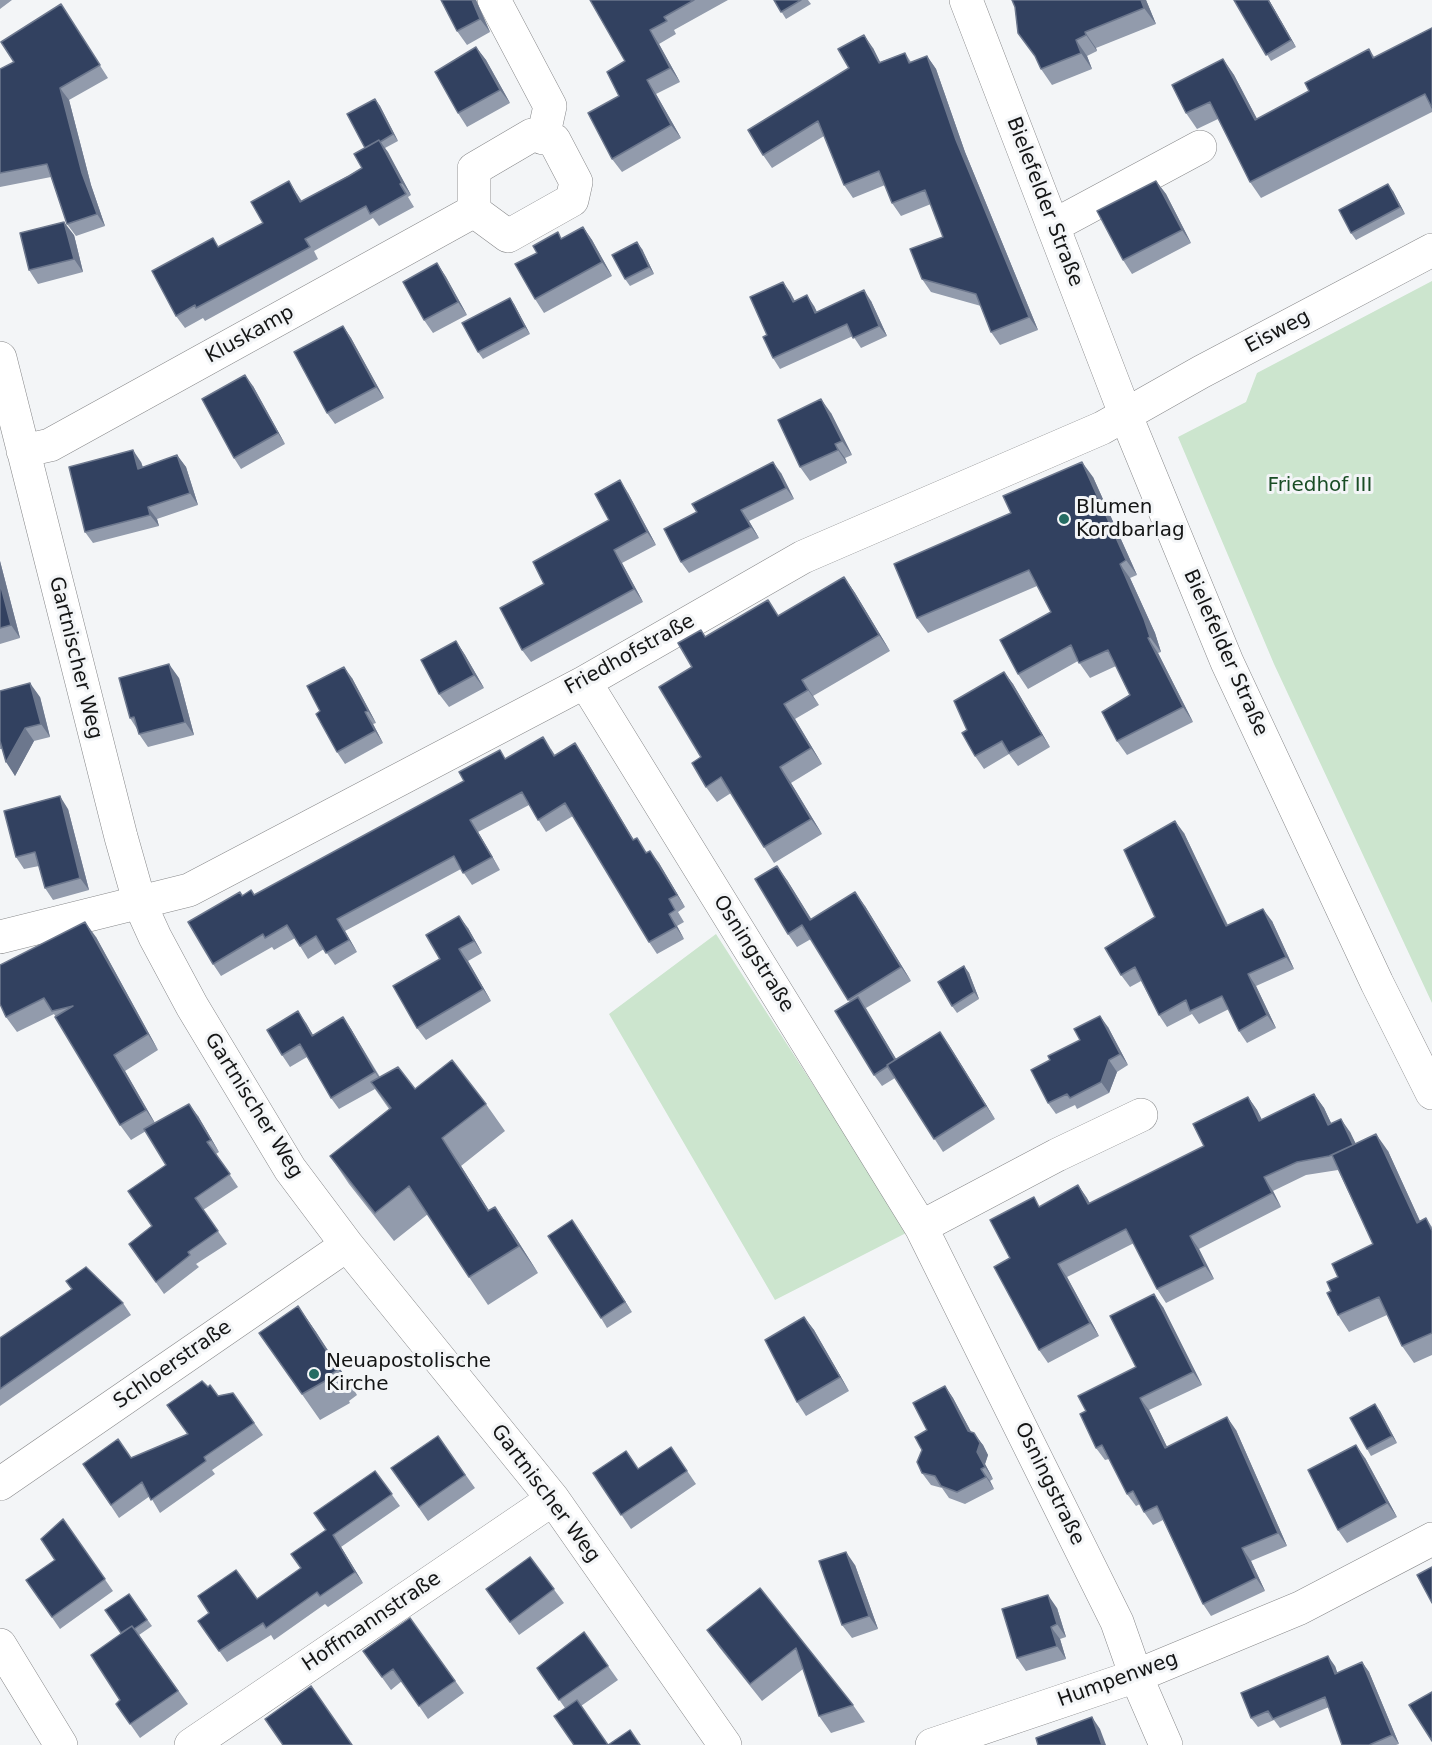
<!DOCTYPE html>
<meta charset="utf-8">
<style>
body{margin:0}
canvas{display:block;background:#f3f5f7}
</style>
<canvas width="1432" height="1745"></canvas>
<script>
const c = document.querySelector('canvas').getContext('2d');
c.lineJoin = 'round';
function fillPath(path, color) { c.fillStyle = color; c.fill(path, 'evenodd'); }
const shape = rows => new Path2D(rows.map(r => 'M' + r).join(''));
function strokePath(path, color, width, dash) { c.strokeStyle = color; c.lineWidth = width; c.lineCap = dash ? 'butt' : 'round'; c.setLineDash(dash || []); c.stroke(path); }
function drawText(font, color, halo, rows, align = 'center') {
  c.font = font + ' "DejaVu Sans",sans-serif'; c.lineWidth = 6; c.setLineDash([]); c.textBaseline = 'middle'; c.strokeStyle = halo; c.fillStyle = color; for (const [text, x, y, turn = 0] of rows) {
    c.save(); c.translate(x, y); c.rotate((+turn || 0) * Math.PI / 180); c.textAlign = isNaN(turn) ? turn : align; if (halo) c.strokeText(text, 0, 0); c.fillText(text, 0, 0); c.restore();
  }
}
const green = shape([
 [1432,281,1432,1003,1274,664,1178,437,1246,402,1257,373],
 [716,934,908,1232,775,1300,609,1014]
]);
const minor = shape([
 [494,0,550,106,543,138],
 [966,0,1126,416,1227,662,1377,983,1432,1093],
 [532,135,554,140,576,182,572,200,508,236,474,211,474,169,532,135],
 [1053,226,1200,147],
 [0,358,121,837,140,904,155,937,192,1006,290,1169,347,1245,553,1499,725,1745],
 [23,451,50,445,474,211],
 [585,682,921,1227,1117,1622,1136,1676,1166,1745],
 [0,937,189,890,585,682,803,557,1102,428,1201,372,1432,250],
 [921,1227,1057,1155,1141,1115],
 [0,1484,347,1245],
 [0,1645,61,1745],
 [191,1745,553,1499],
 [932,1745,1136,1676,1300,1608,1432,1539]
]);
const wall = shape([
 [0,0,12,0,0,9],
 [441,0,476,0,490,32,467,45,457,31],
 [590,0,728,0,674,30,676,34,659,44,680,82,656,94,681,138,622,172,612,159,619,96,625,61],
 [774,0,808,0,811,4,786,19],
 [1012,0,1146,0,1156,24,1096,48,1097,51,1087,56,1092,69,1052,85,1041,69],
 [1234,0,1269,0,1296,47,1271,61],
 [69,17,108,78,69,100,91,185,105,226,76,236,67,224,51,177,0,187,0,69,14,62],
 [1432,28,1432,112,1261,198,1250,182,1218,119,1197,129,1186,113,1223,59,1234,75,1257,119,1309,91,1369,49,1375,58],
 [476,47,486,60,510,103,467,127,458,113],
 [873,48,880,62,905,53,911,62,927,56,936,69,965,152,1038,330,1000,345,991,332,981,306,931,292,922,279,943,237,931,204,901,216,892,203,885,185,853,198,844,185,824,136,772,168,763,155,849,68],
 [375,99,380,106,398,141,385,148,411,195,408,197,414,207,379,226,373,218,314,251,318,259,205,321,203,318,185,328,176,316,219,247,263,223,297,194,302,201,362,168],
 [1156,181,1166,194,1191,243,1132,274,1123,260],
 [1393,191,1405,214,1356,240,1351,233],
 [583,227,592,240,612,276,544,313,535,299,562,238],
 [74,235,83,272,38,284,29,270],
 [642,249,654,274,630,286,625,279],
 [437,263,446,277,467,315,433,333,424,320],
 [790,292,795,301,814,306,817,312,871,301,887,336,861,348,853,336,780,369,773,358,767,335],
 [510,298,514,304,530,334,483,359,478,352],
 [343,326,351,338,384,398,335,424,327,413],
 [253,386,285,444,241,469,234,458],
 [831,413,852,455,845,458,847,463,810,481,800,467],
 [177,455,186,467,198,505,157,519,159,526,93,543,85,532,141,462,143,467],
 [781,473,794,499,749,521,759,538,689,573,681,562],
 [1093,477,1137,575,1130,578,1155,633,1161,652,1158,653,1193,722,1127,755,1117,741,1130,695,1116,666,1090,678,1078,661,1028,689,1018,674,1051,612,1037,586,928,633,917,618,1011,513],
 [628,493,656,545,622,563,643,602,531,662,522,650,544,584,609,520],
 [0,561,20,638,0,644],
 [844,577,855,593,890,651,813,696,819,705,795,719,822,764,791,783,822,834,774,863,764,847,731,793,717,802,706,787,701,757,692,667,701,630,706,637,779,616],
 [456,641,465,655,484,688,449,707,439,694],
 [1004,672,1013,684,1050,747,1018,766,1009,754,984,769,975,756,967,730],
 [179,678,194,735,148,747,139,734,137,729,130,718],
 [352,678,376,723,373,724,383,743,345,764,337,752,320,711],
 [0,691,40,697,50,737,34,741,15,776,2,749,0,749],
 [551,749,555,755,583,755,633,840,659,863,685,907,678,912,684,922,677,926,684,939,657,954,649,942,573,816,546,832,529,805,478,832,500,870,472,885,461,869,345,931,357,952,335,965,324,949,308,959,295,938,274,950,272,947,221,976,213,964,240,892,243,895,255,895,506,758],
 [68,809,89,890,53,900,45,888,39,866,24,869,16,857],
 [1184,833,1228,925,1272,921,1294,969,1256,986,1276,1028,1247,1043,1239,1031,1229,1009,1199,1024,1192,1014,1167,1027,1159,1015,1141,981,1130,987,1121,975,1155,917],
 [787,880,811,919,865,906,911,981,866,1008,896,1059,940,1032,995,1119,943,1152,895,1078,882,1086,874,1075,850,1002,811,939,797,947,788,934],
 [468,928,482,953,468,961,491,1001,426,1040,417,1028,440,959],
 [96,937,158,1050,125,1071,155,1123,198,1116,219,1152,216,1154,238,1187,203,1210,227,1244,196,1264,199,1267,164,1294,129,1244,152,1226,166,1165,146,1131,131,1140,120,1125,54,1014,17,1032,6,1017],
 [964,966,969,973,979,999,957,1013,952,1006],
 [343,1017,351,1029,380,1077,415,1089,486,1104,505,1131,461,1166,489,1211,495,1207,514,1235,538,1273,488,1305,469,1277,428,1214,394,1241,349,1184,330,1156,389,1109,375,1089,339,1109,331,1098,307,1057,290,1067,282,1055,306,1023,313,1035],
 [1108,1027,1128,1065,1117,1072,1109,1093,1077,1109,1075,1105,1056,1114,1048,1103,1050,1060],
 [1314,1094,1324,1108,1331,1123,1350,1132,1356,1144,1388,1151,1420,1221,1426,1218,1432,1227,1432,1355,1414,1363,1402,1346,1387,1315,1349,1332,1338,1315,1331,1291,1338,1277,1373,1244,1338,1170,1306,1175,1273,1191,1281,1207,1199,1249,1214,1279,1166,1303,1157,1289,1134,1243,1067,1277,1099,1336,1048,1363,1039,1350,1010,1258,1041,1206,1078,1185,1090,1203,1204,1146,1248,1097,1257,1110,1262,1120],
 [579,1230,632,1312,607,1328,601,1318],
 [123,1303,131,1315,0,1406,0,1338],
 [298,1306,316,1332,357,1395,349,1401,350,1403,320,1420,259,1333],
 [1163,1307,1202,1385,1149,1410,1167,1447,1236,1430,1287,1546,1251,1561,1265,1591,1211,1616,1203,1604,1163,1520,1153,1525,1144,1512,1140,1504,1136,1506,1127,1494,1109,1459,1105,1460,1096,1448,1086,1411,1136,1367],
 [804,1317,814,1330,849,1391,806,1416,797,1402],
 [945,1386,953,1398,971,1432,983,1445,988,1455,985,1464,993,1479,990,1481,994,1489,965,1504,949,1498,942,1488,931,1485,922,1473,922,1450,927,1430],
 [233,1393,263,1435,212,1470,215,1474,160,1513,150,1496,119,1518,83,1464,131,1458,188,1434,218,1396],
 [1380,1411,1397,1443,1371,1456,1367,1449],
 [438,1436,475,1488,428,1521,391,1468],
 [671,1447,696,1484,631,1529,593,1473,638,1469],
 [1365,1458,1397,1517,1347,1543,1338,1530],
 [375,1471,400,1506,341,1547,363,1583,328,1607,325,1604,274,1640,271,1635,227,1662,198,1621,257,1599,301,1568],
 [63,1519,113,1591,60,1629,26,1580,55,1560],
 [530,1557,564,1603,519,1635,486,1589],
 [855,1565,878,1629,852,1638,842,1625],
 [760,1588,853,1705,865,1722,831,1733,819,1716,803,1669,762,1701,719,1647,707,1630],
 [129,1594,152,1626,139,1635,188,1704,140,1738,116,1704,120,1700,121,1633],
 [1057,1608,1066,1637,1060,1639,1066,1659,1026,1671,1017,1658],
 [410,1618,464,1693,428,1719,402,1681,391,1690,363,1651],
 [584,1632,618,1680,581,1706,565,1708,537,1668],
 [1362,1662,1369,1672,1399,1744,1396,1745,1342,1745,1329,1707,1280,1728,1274,1720,1258,1727,1251,1718,1335,1666,1337,1673]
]);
const shadedWall = shape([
 [472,0,476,0,490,32,480,19],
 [1141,0,1146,0,1156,24,1144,8],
 [1268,0,1269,0,1296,47,1291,40],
 [650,30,659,44,680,82,670,68],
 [1085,32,1096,48,1097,51,1086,35],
 [864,35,873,48,887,76,879,63],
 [1076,40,1087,56,1092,69,1081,53],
 [476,47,486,60,510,103,500,90],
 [927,56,936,69,965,152,1038,330,1029,317,956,140],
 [1223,59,1234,75,1266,136,1255,120],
 [647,80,656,94,681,138,671,125],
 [60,88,69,100,91,185,105,226,97,214,82,173],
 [375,99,380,106,398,141,393,134],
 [379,140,388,152,411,195,402,183],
 [289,181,297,194,309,214,300,202],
 [1156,181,1166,194,1191,243,1182,230],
 [1388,184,1393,191,1405,214,1400,207],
 [64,222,74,235,83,272,74,259],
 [583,227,592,240,612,276,602,262],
 [637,242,642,249,654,274,649,267],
 [437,263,446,277,467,315,458,302],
 [783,282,790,292,800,312,793,302],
 [864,290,871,301,887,336,879,326],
 [807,295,814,306,822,323,815,313],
 [510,298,514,304,530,334,525,327],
 [343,326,351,338,384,398,376,387],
 [245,375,253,386,285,444,278,433],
 [821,399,831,413,852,455,842,441],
 [835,444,845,458,847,463,838,450],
 [133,450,141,462,147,481,138,469],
 [177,455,186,467,198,505,190,493],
 [773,462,781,473,794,499,786,488],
 [1082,462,1093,477,1137,575,1126,560],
 [620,480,628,493,656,545,647,532],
 [148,507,157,519,159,526,150,515],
 [741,510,749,521,759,538,751,527],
 [614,550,622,563,643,602,634,589],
 [0,561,20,638,11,625,0,583],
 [1120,564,1130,578,1155,633,1161,652,1150,637],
 [844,577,855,593,890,651,879,635],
 [1148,638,1158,653,1193,722,1183,707],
 [456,641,465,655,484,688,474,675],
 [169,664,179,678,194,735,185,722],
 [344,667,352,678,376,723,368,711],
 [1004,672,1013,684,1050,747,1042,735],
 [802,680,813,696,819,705,808,690],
 [30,683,40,697,50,737,41,724],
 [784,704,795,719,822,764,811,748],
 [365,712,373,724,383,743,375,731],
 [25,728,34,741,15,776,6,762],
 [575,743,583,755,641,852,633,840],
 [780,767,791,783,822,834,811,819],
 [60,796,68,809,89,890,80,878],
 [470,820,478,832,500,870,492,857],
 [1175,821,1184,833,1234,939,1226,926],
 [650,851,659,863,685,907,677,895],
 [777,866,787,880,820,933,810,920],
 [855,892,865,906,911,981,901,967],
 [1263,909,1272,921,1294,969,1286,957],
 [669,914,677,926,684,939,676,927],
 [459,916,468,928,482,953,474,941],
 [337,919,345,931,357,952,349,940],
 [85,922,96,937,158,1050,148,1034],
 [459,949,468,961,491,1001,483,989],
 [964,966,969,973,979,999,974,992],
 [1248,974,1256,986,1276,1028,1267,1015],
 [858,997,866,1009,904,1072,896,1061],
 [298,1011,306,1023,320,1047,312,1036],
 [1100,1016,1108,1027,1128,1065,1120,1054],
 [343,1017,351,1029,383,1084,375,1072],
 [940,1032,949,1045,995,1119,986,1106],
 [114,1055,125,1071,156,1125,146,1110],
 [1109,1060,1117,1072,1109,1093,1101,1082],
 [1314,1094,1324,1108,1338,1138,1328,1125],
 [1248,1097,1257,1110,1269,1134,1259,1121],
 [189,1104,198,1116,219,1152,211,1140],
 [1341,1119,1350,1132,1363,1159,1354,1146],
 [1376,1134,1388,1151,1428,1239,1417,1223],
 [442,1138,461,1166,507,1239,488,1211],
 [1264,1177,1273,1191,1281,1207,1272,1193],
 [1078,1185,1087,1198,1097,1218,1088,1204],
 [495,1207,514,1235,538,1273,519,1246],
 [572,1220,579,1230,632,1312,625,1302],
 [1190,1236,1199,1249,1214,1279,1205,1266],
 [1058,1264,1067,1277,1099,1336,1090,1323],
 [1154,1294,1163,1307,1202,1385,1193,1372],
 [298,1306,316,1332,357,1395,338,1369],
 [804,1317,814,1330,849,1391,840,1377],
 [945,1386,953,1398,977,1443,968,1431],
 [1140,1398,1149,1410,1174,1461,1165,1448],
 [1375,1404,1380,1411,1397,1443,1392,1436],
 [1227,1417,1236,1430,1287,1546,1278,1533],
 [974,1433,983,1445,988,1455,985,1464,993,1479,985,1467,977,1452],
 [1356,1445,1365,1458,1397,1517,1387,1503],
 [981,1469,990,1481,994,1489,986,1477],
 [333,1535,341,1547,363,1583,355,1572],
 [1242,1548,1251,1561,1265,1591,1256,1578],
 [846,1552,855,1565,878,1629,869,1616],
 [1048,1595,1057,1608,1066,1637,1057,1624],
 [1051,1627,1060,1639,1066,1659,1057,1646],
 [1328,1656,1335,1666,1341,1683,1335,1674],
 [1362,1662,1369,1672,1399,1744,1392,1735],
 [1092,1717,1100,1729,1106,1745,1102,1745]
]);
const building = shape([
 [441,0,472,0,480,19,457,31,441,0],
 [590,0,694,0,664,17,667,21,650,30,670,68,647,80,671,125,612,159,588,113,619,96,607,72,625,61,590,0],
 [774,0,801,0,781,12,774,0],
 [1012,0,1141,0,1144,8,1085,32,1086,35,1076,40,1081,53,1041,69,1035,56,1018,33,1015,7,1012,0],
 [1234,0,1268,0,1291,40,1266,55,1234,0],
 [61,4,100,65,60,88,82,173,97,214,67,224,47,164,0,173,0,69,14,62,1,42,61,4],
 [1432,28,1432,108,1425,94,1250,182,1210,102,1186,113,1172,85,1223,59,1255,120,1309,91,1305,83,1369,49,1373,58,1432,28],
 [864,35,879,63,905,53,909,63,927,56,956,140,1029,317,991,332,976,294,922,279,910,249,943,237,925,190,892,203,879,171,844,185,818,121,763,155,748,130,849,68,838,49,864,35],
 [476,47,500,90,458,113,435,72,476,47],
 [375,99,393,134,380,142,379,140,365,148,347,114,375,99],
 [379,140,402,183,400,184,406,194,370,214,366,206,305,239,310,247,196,308,195,305,176,316,152,271,213,238,218,247,263,223,251,202,289,181,300,202,349,176,362,168,354,154,379,140],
 [1156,181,1182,230,1123,260,1097,211,1156,181],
 [1388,184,1400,207,1351,233,1339,210,1388,184],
 [64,222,74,259,29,270,20,233,64,222],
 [583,227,602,262,535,299,515,264,537,253,533,246,558,232,561,239,583,227],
 [637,242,649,267,625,279,612,255,637,242],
 [437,263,458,302,424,320,403,282,437,263],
 [783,282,793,302,807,295,815,313,864,290,879,326,853,338,847,324,773,358,763,337,767,335,750,297,783,282],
 [510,298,525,327,478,352,462,323,510,298],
 [343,326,376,387,327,413,294,352,343,326],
 [245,375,278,433,234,458,202,399,245,375],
 [821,399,842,441,835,444,838,450,800,467,778,420,821,399],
 [133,450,138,469,177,455,190,493,148,507,150,515,85,532,69,467,133,450],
 [773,462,786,488,741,510,751,527,681,562,664,529,697,512,692,504,773,462],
 [1082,462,1126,560,1120,564,1144,619,1150,637,1148,638,1183,707,1117,741,1102,712,1130,695,1108,650,1079,663,1071,645,1018,674,1000,640,1051,612,1029,570,917,618,894,564,1011,513,1003,496,1082,462],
 [620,480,647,532,614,550,634,589,522,650,500,608,544,584,533,562,609,520,595,494,620,480],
 [844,577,879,635,802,680,808,690,784,704,811,748,780,767,811,819,764,847,721,777,706,787,692,763,701,757,659,687,692,667,678,643,701,630,705,637,768,600,778,616,844,577],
 [0,583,11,625,0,628,0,583],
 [456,641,474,675,439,694,421,660,456,641],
 [169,664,185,722,139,734,134,717,130,718,119,678,169,664],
 [344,667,368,711,365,712,375,731,337,752,316,714,320,711,307,686,344,667],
 [1004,672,1042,735,1009,753,1002,741,975,756,962,733,967,730,954,701,1004,672],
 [30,683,41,724,25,728,6,762,0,741,0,691,30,683],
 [543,737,554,756,575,743,633,840,637,838,646,853,650,851,677,895,669,899,675,910,669,914,676,927,649,942,565,803,538,820,522,792,470,820,492,857,463,873,454,856,337,919,349,940,326,953,316,936,300,946,287,925,265,938,263,934,213,964,188,922,240,892,242,896,251,890,254,895,464,781,459,772,500,750,505,759,543,737],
 [60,796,80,878,45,888,35,852,16,857,4,811,60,796],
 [1175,821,1226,926,1263,909,1286,957,1248,974,1267,1015,1239,1031,1222,996,1190,1011,1186,1000,1159,1015,1135,967,1121,975,1105,948,1155,917,1124,850,1175,821],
 [777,866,810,920,855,892,901,967,848,1000,802,925,788,934,755,879,777,866],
 [459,916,474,941,459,949,483,989,417,1028,393,986,440,959,426,935,459,916],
 [85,922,148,1034,114,1055,146,1110,120,1125,55,1017,73,1006,52,1011,44,998,6,1017,0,1004,0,965,85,922],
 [964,966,974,992,952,1006,938,982,964,966],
 [858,997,895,1060,887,1065,888,1066,874,1075,835,1011,858,997],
 [298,1011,312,1036,343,1017,375,1072,331,1098,300,1044,282,1055,267,1030,298,1011],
 [1100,1016,1120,1054,1109,1060,1101,1082,1070,1098,1067,1094,1048,1103,1031,1070,1050,1060,1048,1056,1080,1040,1074,1029,1100,1016],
 [940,1032,986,1106,934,1139,887,1065,940,1032],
 [452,1060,486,1104,442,1138,488,1211,495,1207,519,1246,469,1277,409,1186,375,1213,330,1156,391,1108,371,1082,398,1067,415,1089,452,1060],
 [1314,1094,1328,1125,1341,1119,1353,1145,1329,1156,1297,1162,1264,1177,1272,1193,1190,1236,1205,1266,1157,1289,1126,1229,1058,1264,1090,1323,1039,1350,994,1267,1010,1258,990,1220,1034,1197,1039,1207,1078,1185,1088,1204,1204,1146,1193,1124,1248,1097,1259,1121,1314,1094],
 [189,1104,211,1140,207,1142,230,1174,195,1198,218,1231,188,1252,190,1255,156,1282,129,1244,152,1226,128,1191,166,1165,144,1129,189,1104],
 [1376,1134,1417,1223,1426,1218,1432,1231,1432,1333,1402,1346,1379,1297,1338,1315,1327,1293,1331,1291,1327,1282,1338,1277,1332,1264,1373,1244,1332,1155,1376,1134],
 [572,1220,625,1302,601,1318,548,1236,572,1220],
 [86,1267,123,1303,0,1389,0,1338,72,1289,66,1281,86,1267],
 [1154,1294,1193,1372,1140,1398,1165,1448,1227,1417,1278,1533,1242,1548,1256,1578,1203,1604,1157,1506,1144,1512,1133,1491,1127,1494,1102,1445,1096,1448,1080,1414,1086,1411,1078,1396,1136,1367,1110,1316,1154,1294],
 [298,1306,338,1369,330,1375,332,1377,302,1394,259,1333,298,1306],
 [804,1317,840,1377,797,1402,765,1340,804,1317],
 [202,1381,208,1387,210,1385,218,1396,233,1393,254,1423,204,1457,206,1461,151,1500,142,1482,111,1505,83,1464,118,1439,131,1458,188,1434,167,1405,202,1381],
 [945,1386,968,1431,974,1433,980,1443,977,1452,985,1467,981,1469,986,1477,957,1492,941,1486,935,1476,922,1473,917,1462,922,1450,915,1437,927,1430,913,1403,945,1386],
 [1375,1404,1392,1436,1367,1449,1350,1418,1375,1404],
 [438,1436,465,1475,419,1507,391,1468,438,1436],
 [1356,1445,1387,1503,1338,1530,1308,1470,1356,1445],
 [671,1447,687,1471,621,1515,593,1473,626,1451,638,1469,671,1447],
 [375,1471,392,1494,333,1535,355,1572,320,1596,317,1592,266,1628,263,1623,219,1651,198,1621,209,1613,198,1596,236,1570,257,1599,301,1568,291,1554,326,1530,314,1513,375,1471],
 [63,1519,105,1579,52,1617,26,1580,55,1560,41,1539,63,1519],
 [846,1552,869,1616,842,1625,819,1561,846,1552],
 [530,1557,554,1589,510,1622,486,1589,530,1557],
 [1432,1567,1432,1603,1417,1575,1432,1567],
 [760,1588,853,1705,819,1716,796,1648,750,1684,707,1630,760,1588],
 [129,1594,147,1620,134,1629,132,1626,121,1633,105,1610,129,1594],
 [1048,1595,1057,1624,1051,1627,1057,1646,1017,1658,1002,1609,1048,1595],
 [410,1618,455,1681,419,1706,393,1669,382,1677,363,1651,410,1618],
 [132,1626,178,1691,130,1724,116,1704,120,1700,91,1655,132,1626],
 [584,1632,608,1666,559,1700,537,1668,584,1632],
 [1328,1656,1335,1674,1362,1662,1392,1735,1369,1745,1342,1745,1325,1697,1273,1719,1268,1711,1251,1718,1241,1693,1328,1656],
 [311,1686,352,1745,283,1745,265,1719,311,1686],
 [1432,1692,1432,1741,1409,1705,1432,1692],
 [577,1700,608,1745,574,1745,554,1716,577,1700],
 [1092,1717,1102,1745,1038,1745,1036,1738,1092,1717],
 [630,1730,640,1745,608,1745,630,1730]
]);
const markers = [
 [1064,519,6,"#256c63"],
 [314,1374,6,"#256c63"]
];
const streetNames = [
 ["Bielefelder Straße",1044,202,69],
 ["Eisweg",1278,332,-28],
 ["Kluskamp",250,335,-29],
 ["Bielefelder Straße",1225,653,66],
 ["Friedhofstraße",630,655,-29],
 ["Gartnischer Weg",75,658,76],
 ["Osningstraße",753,954,58],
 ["Gartnischer Weg",253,1106,58],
 ["Schloerstraße",173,1365,-35],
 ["Osningstraße",1049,1484,64],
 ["Gartnischer Weg",545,1494,53],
 ["Hoffmannstraße",372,1622,-34],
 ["Humpenweg",1118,1680,-20]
];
const parkNames = [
 ["Friedhof III",1320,486]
];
const poiNames = [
 ["Blumen",1076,508],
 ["Kordbarlag",1076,531],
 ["Neuapostolische",326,1362],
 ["Kirche",326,1385]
];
fillPath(green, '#cce5ce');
strokePath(minor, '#88898b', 34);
strokePath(minor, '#fff', 33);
fillPath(wall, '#929bac');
fillPath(shadedWall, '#6c778d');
fillPath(building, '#324160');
strokePath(building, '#6c778d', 1.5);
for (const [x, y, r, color] of markers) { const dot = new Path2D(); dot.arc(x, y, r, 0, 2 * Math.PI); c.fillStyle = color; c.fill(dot); strokePath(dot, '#f3f5f7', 2); }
drawText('20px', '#141515', '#f3f5f7', streetNames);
drawText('20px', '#194d25', '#f3f5f7', parkNames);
drawText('20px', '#141515', '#f3f5f7', poiNames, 'left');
</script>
